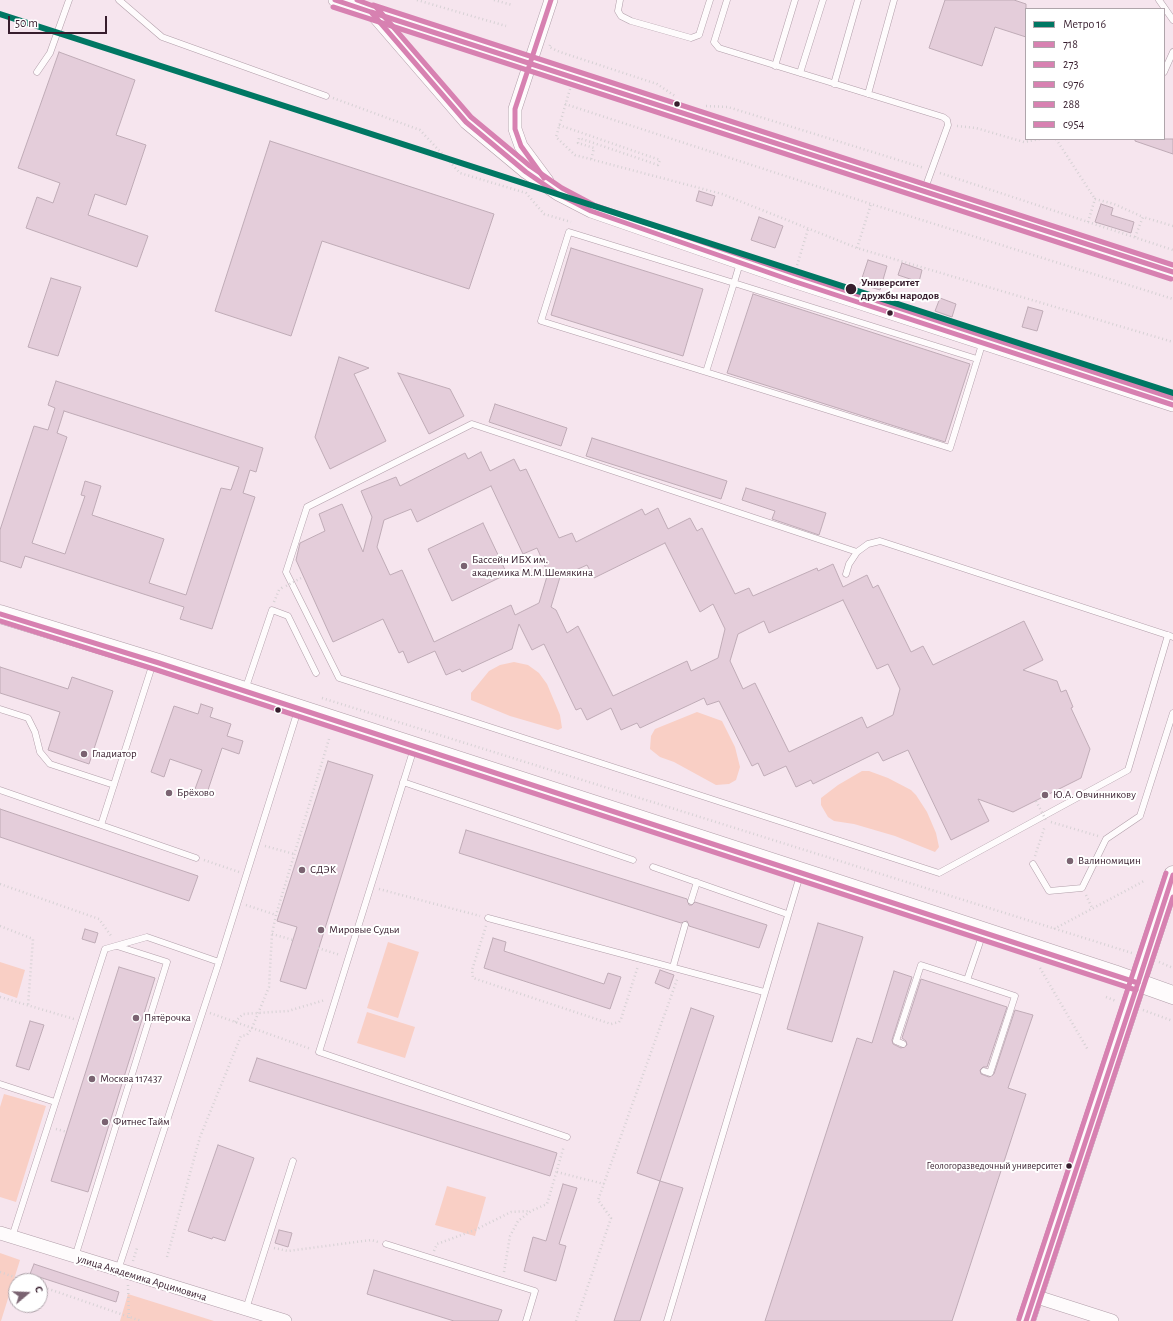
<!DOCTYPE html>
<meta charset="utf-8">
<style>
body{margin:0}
#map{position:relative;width:1173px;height:1321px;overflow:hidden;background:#f6e5ee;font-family:"Alegreya Sans",sans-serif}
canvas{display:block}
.legend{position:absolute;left:1025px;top:8px;width:140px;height:132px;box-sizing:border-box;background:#fff;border:1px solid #afa5ab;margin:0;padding:5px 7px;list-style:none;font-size:12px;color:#371d2d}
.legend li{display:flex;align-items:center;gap:8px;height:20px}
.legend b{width:20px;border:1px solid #afa5ab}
.north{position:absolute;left:8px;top:1273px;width:40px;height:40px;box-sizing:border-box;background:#fff;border:1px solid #afa5ab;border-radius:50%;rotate:71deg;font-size:11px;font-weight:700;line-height:16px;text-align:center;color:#371d2d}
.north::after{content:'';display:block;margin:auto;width:14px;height:18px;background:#7a6371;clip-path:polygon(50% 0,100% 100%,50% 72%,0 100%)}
.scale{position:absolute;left:8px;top:16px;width:99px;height:18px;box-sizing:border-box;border:2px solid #371d2d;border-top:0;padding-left:5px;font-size:12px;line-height:14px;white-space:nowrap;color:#371d2d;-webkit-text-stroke:3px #fff;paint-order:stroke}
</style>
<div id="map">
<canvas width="1173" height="1321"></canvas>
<ul class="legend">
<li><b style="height:5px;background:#007763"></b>Метро 16</li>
<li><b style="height:5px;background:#d781b1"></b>718</li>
<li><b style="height:5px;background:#d781b1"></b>273</li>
<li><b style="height:5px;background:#d781b1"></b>с976</li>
<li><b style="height:5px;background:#d781b1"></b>288</li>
<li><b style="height:5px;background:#d781b1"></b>с954</li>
</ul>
<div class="north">С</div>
<div class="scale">50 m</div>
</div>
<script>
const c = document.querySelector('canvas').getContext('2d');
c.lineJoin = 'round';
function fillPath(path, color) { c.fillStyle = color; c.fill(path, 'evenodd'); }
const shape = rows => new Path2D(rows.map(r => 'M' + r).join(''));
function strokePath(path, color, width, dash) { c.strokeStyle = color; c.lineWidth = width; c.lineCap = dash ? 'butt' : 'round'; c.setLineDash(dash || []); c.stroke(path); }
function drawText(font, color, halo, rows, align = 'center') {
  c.font = font + ' "Alegreya Sans",sans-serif'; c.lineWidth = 4; c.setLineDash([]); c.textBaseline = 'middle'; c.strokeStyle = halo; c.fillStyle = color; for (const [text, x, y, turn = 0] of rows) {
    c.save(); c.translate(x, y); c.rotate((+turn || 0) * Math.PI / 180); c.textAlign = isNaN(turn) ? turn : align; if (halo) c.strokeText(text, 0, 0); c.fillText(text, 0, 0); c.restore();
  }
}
const green = shape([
 [514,662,528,665,539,673,547,684,560,715,562,728,558,730,510,716,471,700,471,693,489,671,500,665],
 [697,712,722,721,735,747,740,767,736,780,729,784,716,785,674,762,660,757,650,749,651,736,655,729],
 [862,771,869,771,888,778,911,790,916,795,927,812,936,833,939,847,935,852,895,836,854,824,834,821,828,817,821,805,821,798,838,785],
 [388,942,419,952,398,1018,367,1008],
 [0,962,25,970,17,998,0,992],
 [367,1012,415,1027,405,1058,357,1043],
 [4,1094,46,1106,16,1202,0,1197,0,1107],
 [447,1186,486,1197,475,1236,435,1225],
 [0,1253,20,1260,1,1321,0,1321],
 [128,1294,214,1321,120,1321]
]);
const building = shape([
 [945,0,1014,0,1026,4,1026,37,995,27,982,66,929,48,945,0],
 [59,52,135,80,116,135,146,145,126,205,95,194,88,215,148,236,137,267,26,228,37,197,53,203,60,183,18,168,59,52],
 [1135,139,1173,139,1173,154,1135,141,1135,139],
 [270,141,494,214,469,289,322,241,291,336,215,311,270,141],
 [699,191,715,196,712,206,696,201,699,191],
 [1101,204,1113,208,1111,215,1134,222,1131,233,1095,222,1101,204],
 [759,217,783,226,775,248,751,240,759,217],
 [571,248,703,289,683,356,551,315,571,248],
 [868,260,887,266,880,290,860,284,868,260],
 [902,263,922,270,919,282,898,275,902,263],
 [51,278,81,287,58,356,28,347,51,278],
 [753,294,970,364,945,442,727,373,753,294],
 [940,298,956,304,952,317,935,311,940,298],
 [1028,307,1043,311,1037,331,1022,327,1028,307],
 [339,357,369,368,354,374,386,441,330,469,315,437,339,357],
 [398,373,450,389,464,416,429,434,398,373],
 [56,381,263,448,256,472,250,470,243,493,255,497,212,629,180,619,184,607,25,556,21,568,0,561,0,530,34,426,48,430,55,408,48,405,56,381],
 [64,411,239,467,231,490,221,488,186,595,149,583,164,539,92,515,101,486,85,481,81,495,85,496,65,554,32,543,67,437,57,433,64,411],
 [495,404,567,428,561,446,489,422,495,404],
 [592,438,727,481,721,499,586,456,592,438],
 [481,452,490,471,514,459,520,471,526,469,559,538,572,533,576,542,642,509,645,515,658,508,668,529,690,518,697,531,702,528,735,594,749,588,753,596,817,568,818,571,833,564,843,587,867,575,873,588,878,585,911,652,923,646,933,665,1024,621,1043,660,1023,670,1057,681,1061,692,1066,690,1073,707,1071,708,1090,749,1081,778,1013,812,978,799,989,821,951,840,908,750,883,761,878,752,813,784,811,780,796,787,786,766,764,776,758,763,752,766,719,701,707,705,704,698,640,728,637,723,621,730,611,708,587,720,581,708,576,710,544,644,532,650,519,624,512,649,462,672,460,669,446,675,435,651,408,663,403,651,399,653,383,619,333,642,296,560,300,543,325,531,319,514,342,504,363,552,372,517,361,491,396,477,400,486,465,453,468,459,481,452],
 [491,486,523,554,537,548,548,573,539,603,515,615,511,605,434,642,402,570,390,575,377,547,384,520,411,509,417,522,491,486],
 [665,543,700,612,713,604,725,629,718,658,691,671,687,661,613,696,578,626,567,633,556,610,551,607,560,577,587,565,594,578,665,543],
 [843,600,877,669,888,664,900,689,893,715,867,728,862,717,789,752,755,683,743,689,730,661,738,634,764,621,769,633,843,600],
 [746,488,826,513,819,535,772,519,775,511,742,500,746,488],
 [483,523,507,574,452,601,428,549,483,523],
 [0,667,68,689,72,677,113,691,89,764,48,750,60,712,0,693,0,667],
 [201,704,213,708,210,717,231,724,227,736,243,741,239,754,222,748,207,793,195,789,202,770,170,759,164,777,151,772,174,706,198,714,201,704],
 [328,761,373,775,306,989,280,981,297,927,277,921,328,761],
 [0,809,198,876,189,901,0,837,0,809],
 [466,830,687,899,689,905,692,905,695,902,767,925,759,948,689,926,687,921,681,923,459,853,466,830],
 [818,923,863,937,832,1042,787,1029,818,923],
 [85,929,98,933,95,943,82,939,85,929],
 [493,938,506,942,504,951,604,984,608,973,621,977,610,1009,484,968,493,938],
 [119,967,155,978,88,1192,51,1181,119,967],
 [660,970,674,975,669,989,655,983,660,970],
 [894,971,912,977,892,1040,893,1044,901,1048,907,1045,906,1041,902,1038,921,979,1007,1007,987,1067,983,1067,980,1070,981,1074,989,1077,994,1074,1015,1010,1033,1015,1008,1088,1026,1094,952,1321,765,1321,857,1038,872,1043,894,971],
 [691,1008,714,1016,660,1181,637,1173,691,1008],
 [30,1021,44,1025,29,1070,16,1066,30,1021],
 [257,1058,557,1153,550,1176,249,1081,257,1058],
 [218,1145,254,1158,225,1241,213,1237,212,1239,188,1231,218,1145],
 [660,1181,683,1188,640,1321,614,1321,660,1181],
 [563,1184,577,1188,559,1244,566,1246,556,1281,524,1271,533,1237,546,1241,563,1184],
 [279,1230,292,1233,288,1247,275,1243,279,1230],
 [34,1264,119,1292,116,1302,30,1274,34,1264],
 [374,1270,502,1310,498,1321,454,1321,367,1294,374,1270]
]);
const path = shape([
 [417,0,506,26],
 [494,0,512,5],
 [550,45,549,47,560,52,657,84,675,96],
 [570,89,556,137,575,155,722,194,857,248,1173,342],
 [333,98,420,130,460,173,526,193,544,214,571,222],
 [565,104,871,204,1173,299],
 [706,106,728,107,924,168],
 [559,125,660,160,658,165,579,138,578,143,594,148,591,160],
 [957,126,976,128,1024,142,1040,139],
 [1056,139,1095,199],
 [940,173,1173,250],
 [1088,222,1095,199,1114,204,1143,217],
 [1135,237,1143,217,1173,226],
 [857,248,871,204],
 [796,269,808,229],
 [274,602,279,590,283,587],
 [322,698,1132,953],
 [1051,822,1098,836],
 [265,846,294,854],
 [1035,856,1045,826],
 [204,860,239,872],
 [0,884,99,919,112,937],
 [379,889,480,916],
 [1086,895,1092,908],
 [246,905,276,915],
 [0,926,33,939,28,1006],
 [486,926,472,970,473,978,611,1024,619,1022,621,1019,638,966],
 [1054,929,1144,881],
 [272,934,293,940],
 [318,948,340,955],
 [1159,962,1173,968],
 [1040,968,1088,1050],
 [0,997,74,1019],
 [1106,997,1116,1001],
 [1143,1010,1173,1021],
 [210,1013,311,1049],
 [235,1022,243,1014,288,1011,325,1000],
 [56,1129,67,1132],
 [557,1172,604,1184],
 [274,1248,288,1251,371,1240,378,1242],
 [434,1251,437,1244,475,1230,511,1212,530,1211],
 [167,1257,200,1137,241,1036,247,1035,252,1028,269,987,272,934,276,915,329,739],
 [133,1261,137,1248],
 [0,1272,26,1281],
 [504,1272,510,1236,518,1221,531,1211,547,1204,564,1146],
 [128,1285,129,1321],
 [40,1286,141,1321],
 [576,1321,611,1218,598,1200,678,977]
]);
const lane = shape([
 [119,0,162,37,326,96],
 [620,0,618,11,621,16,631,21,691,38,699,35,710,0],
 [727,0,714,42,719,48,943,117,947,120,948,125,924,191],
 [1159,0,1173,20],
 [775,66,795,0],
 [37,72,50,53,69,0],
 [1164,72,1173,52],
 [800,73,823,0],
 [834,84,858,0],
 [868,94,894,0],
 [977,359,734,283,706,372,950,448,980,351,982,343],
 [706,372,541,321,569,232,734,283,740,263],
 [857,552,472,424,307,507,286,572,339,678,939,873,1128,770,1168,635],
 [846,574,849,564,857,552,868,544,880,541,1173,637],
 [153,663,101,825,196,858],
 [245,690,272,610,288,616,316,673],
 [0,709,28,718,35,732,40,752,50,764,114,785],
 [414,748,319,1052,567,1137],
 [403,782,633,860],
 [0,790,101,825],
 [1033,864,1049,891,1082,888,1106,839,1140,816,1173,713],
 [653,867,787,914],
 [691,901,697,882],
 [488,918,764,992],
 [673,967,685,925],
 [967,980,1015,996,990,1073,984,1071],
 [903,1044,896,1041,921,965,967,980,983,933],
 [0,1084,55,1102],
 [12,1237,105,949,147,937,219,962],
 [386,1244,535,1291,526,1321],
 [75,1257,167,962,117,946],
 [118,1270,219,962,298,710],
 [246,1309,293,1161],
 [667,1321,801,872]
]);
const street = shape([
 [335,0,1173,272],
 [371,12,466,122,526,172,558,194,591,211,793,281,1173,405],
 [547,181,521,146,515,129,515,109,551,0],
 [0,1233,285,1321],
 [1034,1296,1112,1321]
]);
const secondary = shape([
 [0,614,159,663,818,877,1114,974,1173,995],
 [1026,1321,1173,875]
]);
const pathBridge = shape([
 [286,586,303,577],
 [1036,801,1046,820]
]);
const bus1 = shape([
 [335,0,371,12,466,122,526,172,558,194,591,211,793,281,1173,405],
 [371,12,1173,272],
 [544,178,521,146,515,129,515,109,551,0]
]);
const bus2 = shape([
 [333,7,1171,279],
 [0,621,157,670,1136,990],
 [1033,1321,1173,897]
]);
const bus3 = shape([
 [357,0,376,7,471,117,530,166,562,188,594,205,795,274,1173,398],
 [373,5,1173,265],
 [1019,1319,1166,873]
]);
const bus4 = shape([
 [0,614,159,663,1138,983],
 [1138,983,1173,875]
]);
const bus5 = shape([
 [1026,1321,1138,983]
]);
const metro1 = shape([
 [0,14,1173,393]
]);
const markers = [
 [677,104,3.5,"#371d2d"],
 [851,289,6,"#371d2d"],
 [890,313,3.5,"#371d2d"],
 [464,566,4,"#7a6371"],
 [278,710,3.5,"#371d2d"],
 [84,754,4,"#7a6371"],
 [169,793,4,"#7a6371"],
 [1045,795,4,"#7a6371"],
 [1070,861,4,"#7a6371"],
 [302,870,4,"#7a6371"],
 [321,930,4,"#7a6371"],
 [136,1018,4,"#7a6371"],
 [92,1079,4,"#7a6371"],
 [105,1122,4,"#7a6371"],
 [1069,1166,3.5,"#371d2d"]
];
const busNames = [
 ["Геологоразведочный университет",1062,1166]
];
const stopNames = [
 ["Университет",861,283],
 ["дружбы народов",861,296]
];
const poiNames = [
 ["Бассейн ИБХ им.",472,560],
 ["академика М.М.Шемякина",472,573],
 ["Гладиатор",92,754],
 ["Брёхово",177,793],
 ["Ю.А. Овчинникову",1053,795],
 ["Валиномицин",1078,861],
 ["СДЭК",310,870],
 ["Мировые Судьи",329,930],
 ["Пятёрочка",144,1018],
 ["Москва 117437",100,1079],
 ["Фитнес Тайм",113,1122]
];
const streetNames = [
 ["улица Академика Арцимовича",142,1278,17]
];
fillPath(green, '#f9cfc5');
fillPath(building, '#e4cdda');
strokePath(building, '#bfabb6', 1);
strokePath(lane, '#b19ea9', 7);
strokePath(street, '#b19ea9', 14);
strokePath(secondary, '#b19ea9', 19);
strokePath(path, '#d6d1d4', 2.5, [1, 3]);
strokePath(lane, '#fefbfc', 6);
strokePath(street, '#fefbfc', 13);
strokePath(secondary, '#fefbfc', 18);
strokePath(pathBridge, '#d6d1d4', 2.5, [1, 3]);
strokePath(bus1, '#d781b1', 5);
strokePath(bus2, '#d781b1', 5);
strokePath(bus3, '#d781b1', 5);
strokePath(bus4, '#d781b1', 5);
strokePath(bus5, '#d781b1', 5);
strokePath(metro1, '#007763', 6);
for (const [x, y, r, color] of markers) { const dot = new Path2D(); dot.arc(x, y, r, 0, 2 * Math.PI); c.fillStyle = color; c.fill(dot); strokePath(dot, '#fff', 1.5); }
drawText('10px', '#371d2d', '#fff', busNames, 'right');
drawText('bold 11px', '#371d2d', '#fff', stopNames, 'left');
drawText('11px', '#371d2d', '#fff', poiNames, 'left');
drawText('11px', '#371d2d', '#fff', streetNames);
</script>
